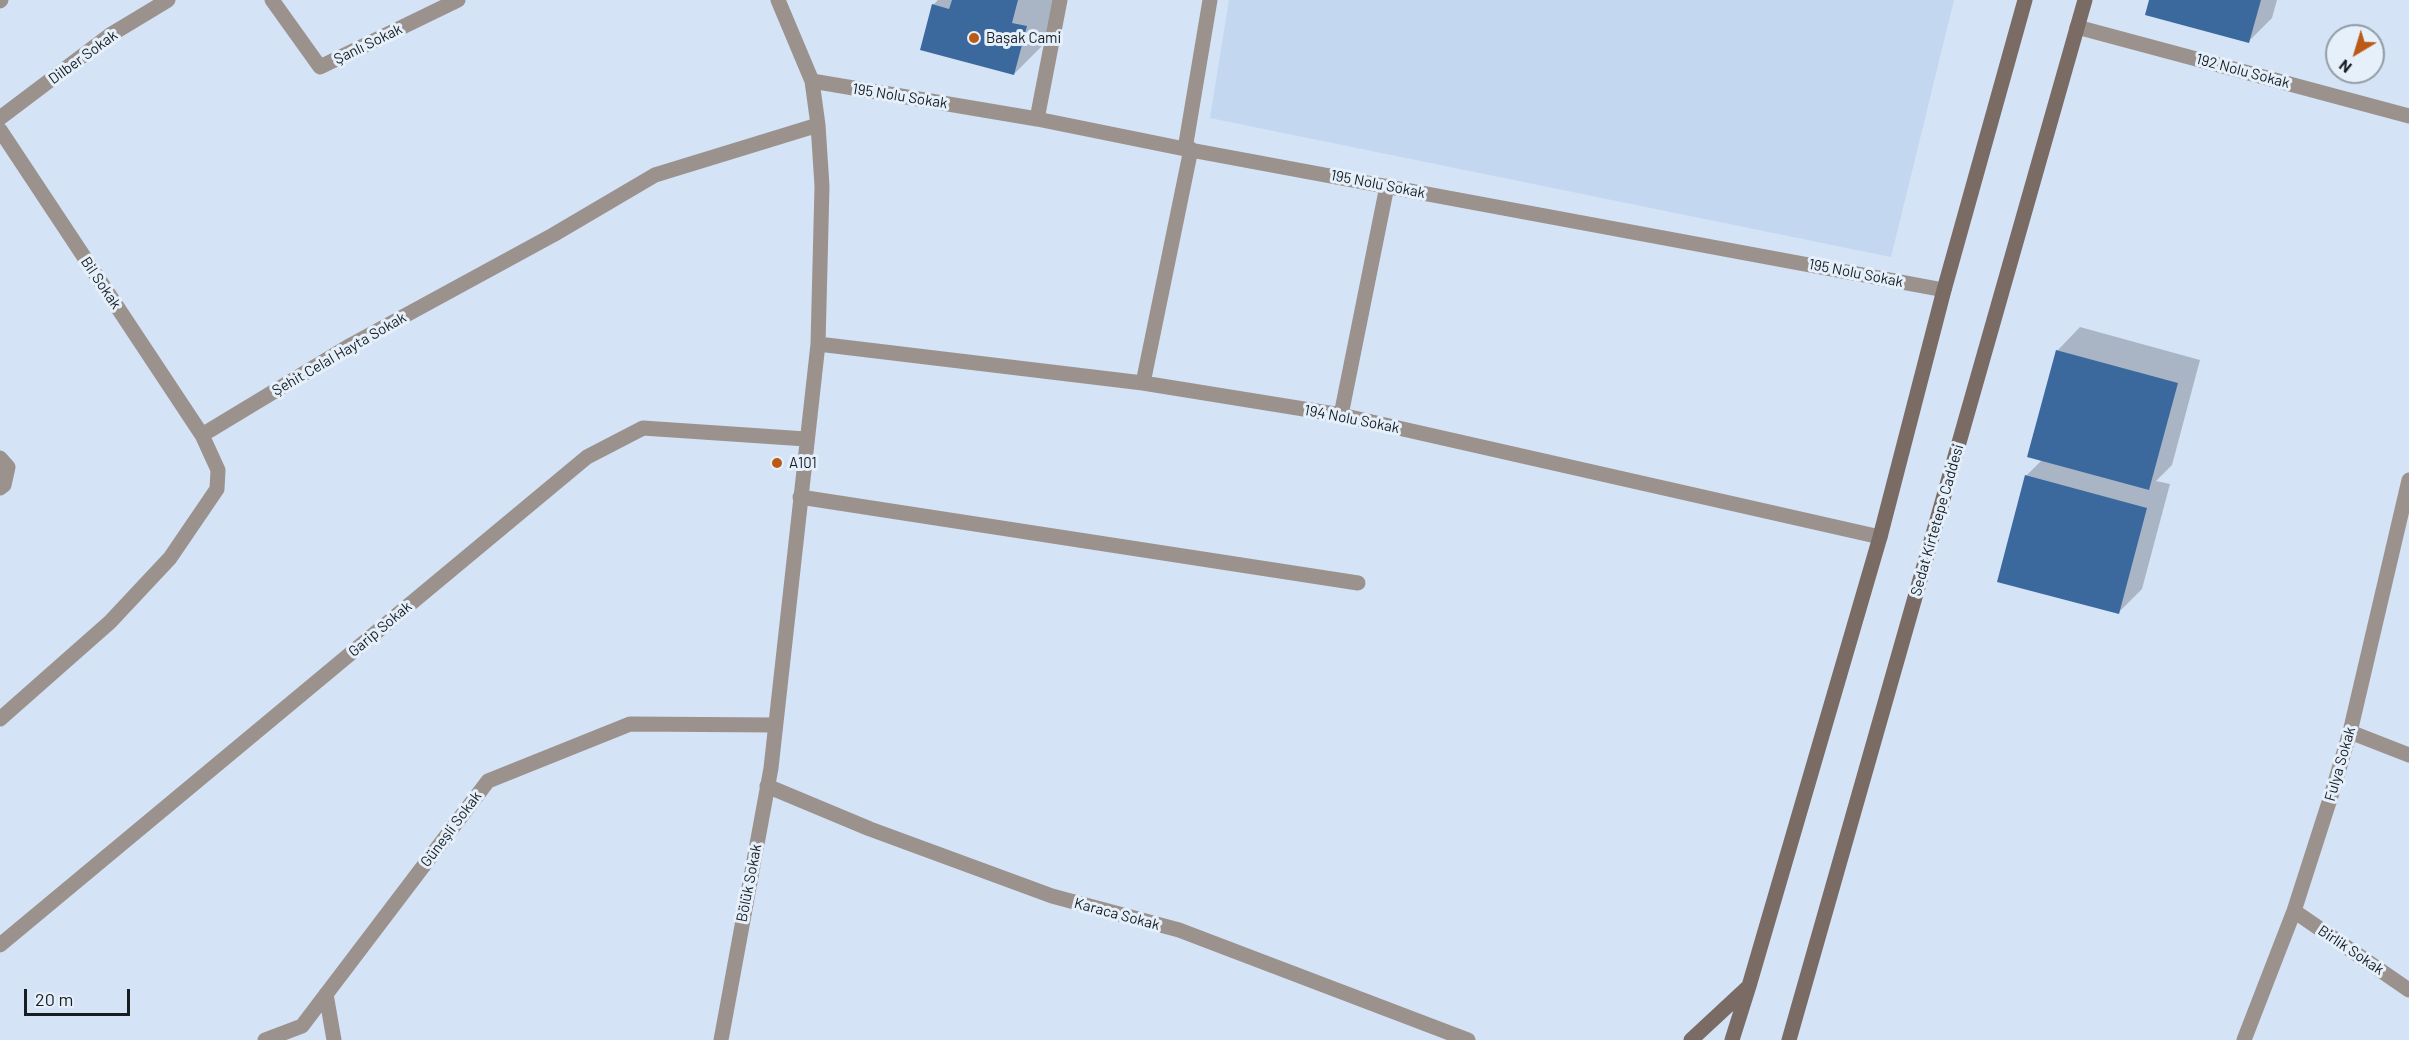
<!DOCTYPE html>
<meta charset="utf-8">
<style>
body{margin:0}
#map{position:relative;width:2409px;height:1040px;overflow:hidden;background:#d4e3f6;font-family:Barlow,sans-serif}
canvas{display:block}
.north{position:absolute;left:2325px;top:24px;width:60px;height:60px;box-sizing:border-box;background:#e6f0fb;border:2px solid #939ca5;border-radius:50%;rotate:218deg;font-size:16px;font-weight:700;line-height:24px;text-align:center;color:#171d23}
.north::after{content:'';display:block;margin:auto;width:21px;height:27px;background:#ba5a16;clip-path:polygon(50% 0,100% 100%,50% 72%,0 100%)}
.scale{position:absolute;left:24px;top:989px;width:106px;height:27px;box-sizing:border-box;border:3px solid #171d23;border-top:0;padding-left:8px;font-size:18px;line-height:21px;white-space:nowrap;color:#171d23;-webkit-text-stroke:4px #e6f0fb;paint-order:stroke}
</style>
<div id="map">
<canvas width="2409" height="1040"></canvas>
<div class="north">N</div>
<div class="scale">20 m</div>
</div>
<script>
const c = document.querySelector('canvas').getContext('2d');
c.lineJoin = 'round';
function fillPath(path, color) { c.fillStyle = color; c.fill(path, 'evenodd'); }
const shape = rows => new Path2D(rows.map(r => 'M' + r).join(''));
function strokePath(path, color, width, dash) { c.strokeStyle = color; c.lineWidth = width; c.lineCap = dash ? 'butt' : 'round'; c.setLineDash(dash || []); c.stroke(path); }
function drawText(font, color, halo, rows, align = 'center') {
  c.font = font + ' Barlow,sans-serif'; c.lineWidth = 6; c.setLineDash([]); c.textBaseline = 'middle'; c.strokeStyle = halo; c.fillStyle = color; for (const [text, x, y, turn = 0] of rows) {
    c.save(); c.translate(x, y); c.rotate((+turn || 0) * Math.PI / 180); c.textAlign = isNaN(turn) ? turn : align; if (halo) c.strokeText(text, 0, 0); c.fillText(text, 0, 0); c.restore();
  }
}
const built = shape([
 [1229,0,1954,0,1891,257,1210,118]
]);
const shadow = shape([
 [938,0,1055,0,1044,44,1014,74,933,5],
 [2151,0,2277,0,2272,18,2249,41],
 [2080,327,2200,360,2172,465,2156,481,2170,484,2142,589,2118,613,2026,476,2043,459,2057,351]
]);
const building = shape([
 [952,0,1018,0,1012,23,1027,26,1014,75,920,50,932,4,949,9],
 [2149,0,2261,0,2249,43,2145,15],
 [2056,350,2178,383,2149,490,2027,457],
 [2025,475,2147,508,2119,614,1997,582]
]);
const service = shape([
 [800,497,1358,583]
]);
const minor = shape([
 [272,0,320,67,458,0],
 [0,1,1,0],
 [2077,27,2409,116],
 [812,81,1037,119,1185,149,1944,290],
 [0,118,110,35,168,0],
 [1037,119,1060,0],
 [0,130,202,435],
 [1185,149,1210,0],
 [818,344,1143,383,1341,415,1880,537],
 [1143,383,1191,149],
 [1341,415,1387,186],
 [0,458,8,467,4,485,0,488],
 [0,719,110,622,170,558,217,489,218,470,202,435,351,345,553,235,655,175,818,125],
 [2350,732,2409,755],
 [767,786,870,829,1052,896,1179,930,1468,1040],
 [2294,911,2409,990],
 [0,945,587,457,643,428,806,439],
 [326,994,334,1040],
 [265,1040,302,1026,488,781,630,724,775,725],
 [721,1040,771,768,818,344,822,186,818,125,812,81,778,0],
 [2244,1040,2294,911,2331,796,2350,732,2409,480]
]);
const secondary = shape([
 [1691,1040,1747,988],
 [1732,1040,1749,986,1880,537,1944,290,2025,0],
 [1789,1040,2085,0]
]);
const markers = [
 [974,38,6,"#ba5a16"],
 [777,463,6,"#ba5a16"]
];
const poiNames = [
 ["Başak Cami",986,38],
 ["A101",789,463]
];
const streetNames = [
 ["Şanlı Sokak",368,44,-26],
 ["Dilber Sokak",83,57,-36],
 ["192 Nolu Sokak",2243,71,15],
 ["195 Nolu Sokak",900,96,9],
 ["195 Nolu Sokak",1378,184,11],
 ["195 Nolu Sokak",1856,273,11],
 ["Bil Sokak",101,283,56],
 ["Şehit Celal Hayta Sokak",339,354,-30],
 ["194 Nolu Sokak",1352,419,11],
 ["Sedat Kirtetepe Caddesi",1937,520,-74],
 ["Garip Sokak",380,629,-40],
 ["Fulya Sokak",2340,764,-74],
 ["Güneşli Sokak",451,829,-53],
 ["Bölük Sokak",749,883,-79],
 ["Karaca Sokak",1117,914,15],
 ["Birlik Sokak",2351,950,34]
];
fillPath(built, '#c3d7f0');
fillPath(shadow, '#0003');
fillPath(building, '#3b699e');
strokePath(service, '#9c928d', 15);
strokePath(minor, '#9c928d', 15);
strokePath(secondary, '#7a6c65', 15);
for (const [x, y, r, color] of markers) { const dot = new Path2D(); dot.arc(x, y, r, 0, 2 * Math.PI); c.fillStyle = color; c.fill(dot); strokePath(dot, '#e6f0fb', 2); }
drawText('15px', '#171d23', '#e6f0fb', poiNames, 'left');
drawText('15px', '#171d23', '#e6f0fb', streetNames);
</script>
